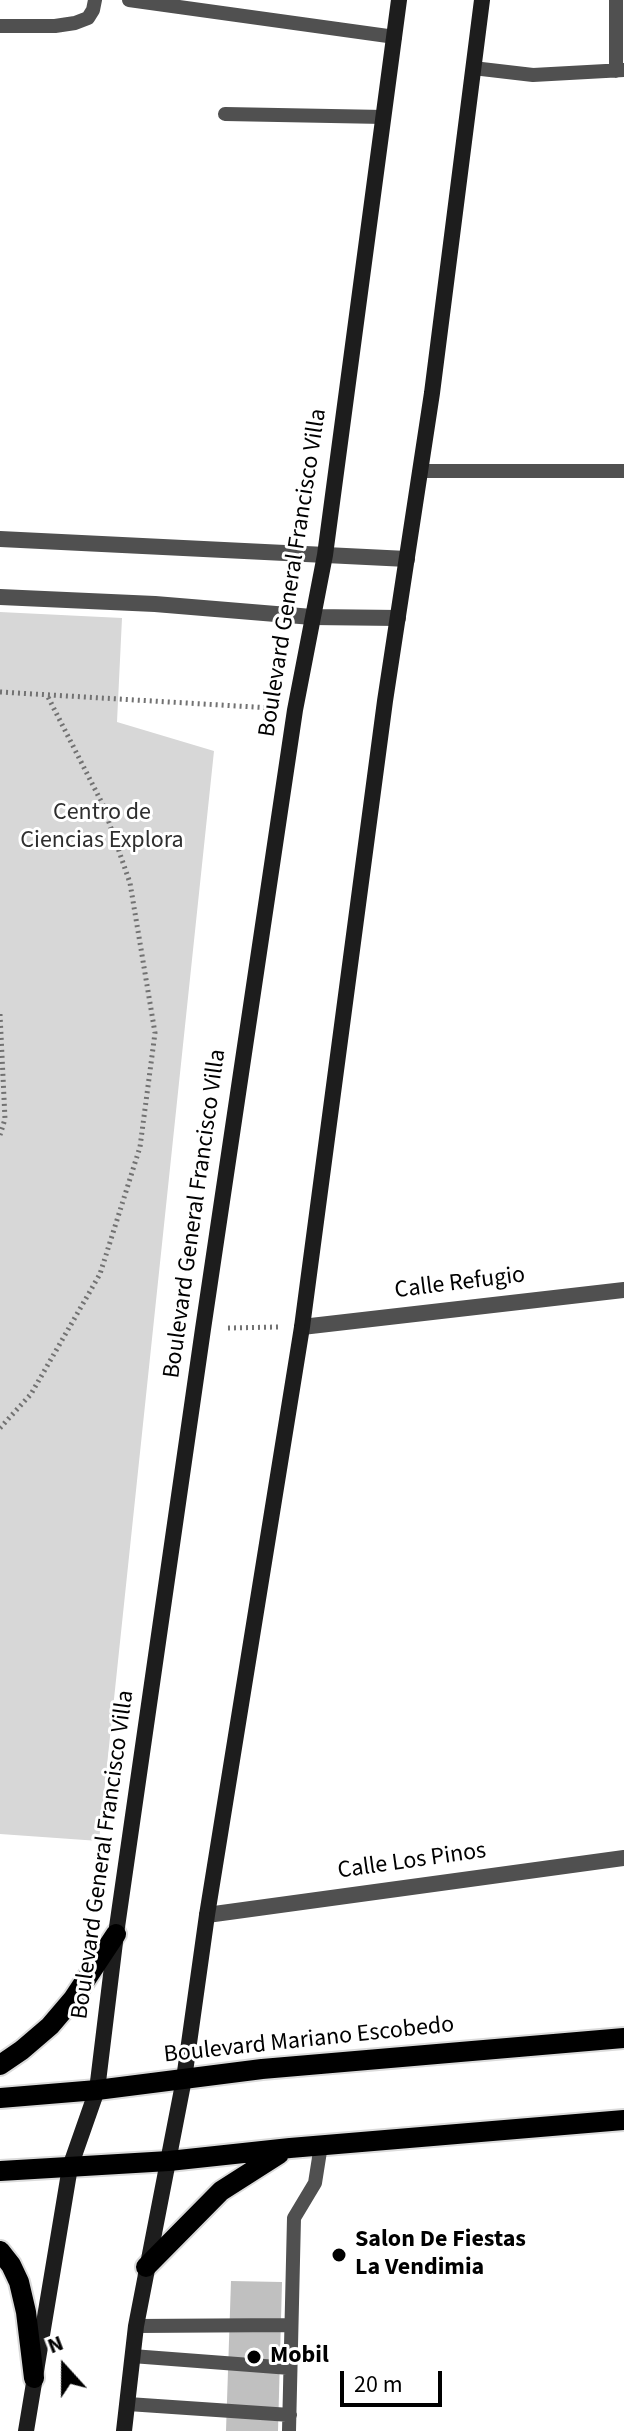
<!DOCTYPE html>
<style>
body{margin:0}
#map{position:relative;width:624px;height:2431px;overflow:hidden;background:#fff;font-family:"Source Sans 3",sans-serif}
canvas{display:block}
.north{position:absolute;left:24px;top:2327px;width:80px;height:80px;-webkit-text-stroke:6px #fff;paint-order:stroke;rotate:339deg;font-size:22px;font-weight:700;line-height:32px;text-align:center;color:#000}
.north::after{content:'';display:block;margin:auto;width:28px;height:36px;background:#000;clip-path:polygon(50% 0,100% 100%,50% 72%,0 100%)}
.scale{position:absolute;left:340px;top:2371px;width:102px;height:36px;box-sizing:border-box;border:4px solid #000;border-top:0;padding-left:10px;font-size:24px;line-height:28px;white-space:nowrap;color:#000;-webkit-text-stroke:6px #fff;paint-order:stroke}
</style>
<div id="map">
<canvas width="624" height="2431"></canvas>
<div class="north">N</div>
<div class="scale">20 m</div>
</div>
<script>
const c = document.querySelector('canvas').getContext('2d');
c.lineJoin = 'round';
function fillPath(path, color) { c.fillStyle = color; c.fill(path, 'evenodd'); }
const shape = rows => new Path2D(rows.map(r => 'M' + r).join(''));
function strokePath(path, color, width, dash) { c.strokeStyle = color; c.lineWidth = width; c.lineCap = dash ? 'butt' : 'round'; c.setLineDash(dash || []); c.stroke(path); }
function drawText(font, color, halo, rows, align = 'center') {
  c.font = font + ' "Source Sans 3",sans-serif'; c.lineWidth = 6; c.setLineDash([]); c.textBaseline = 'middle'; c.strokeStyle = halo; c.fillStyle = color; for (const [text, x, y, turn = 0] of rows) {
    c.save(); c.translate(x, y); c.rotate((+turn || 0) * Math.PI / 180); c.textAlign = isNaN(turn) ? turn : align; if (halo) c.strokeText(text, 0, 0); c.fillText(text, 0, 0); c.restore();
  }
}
const green = shape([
 [0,612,122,618,117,722,214,751,99,1841,0,1834]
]);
const building = shape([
 [231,2281,282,2282,278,2431,226,2431]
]);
const path = shape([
 [0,692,271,708],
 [0,1014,5,1119,0,1135],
 [228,1328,278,1327],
 [0,1428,31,1394,100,1274,140,1147,155,1033,130,883,103,805,47,695]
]);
const service = shape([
 [129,0,395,37],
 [616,0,616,71],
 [0,26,55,26,75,23,88,18,93,10,95,0],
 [473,68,533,75,624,70],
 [225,114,384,117],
 [421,471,624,471],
 [136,2326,291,2325],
 [132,2356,290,2368],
 [128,2404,290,2415],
 [289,2431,294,2218,315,2183,321,2145]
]);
const minor = shape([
 [302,1327,624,1290],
 [207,1915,624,1858]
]);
const tertiary = shape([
 [0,539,407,559],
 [0,597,155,604,312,617,398,618]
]);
const secondary = shape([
 [26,2431,70,2167,97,2090,116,1934,203,1329,295,710,325,555,399,0],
 [124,2431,136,2326,184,2079,207,1915,302,1327,385,701,432,393,482,0]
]);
const primary = shape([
 [0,2065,22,2050,50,2026,73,1999,116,1934],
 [0,2098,97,2090,262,2069,624,2038],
 [0,2171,169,2161,290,2148,624,2120],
 [0,2251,11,2265,19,2282,26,2312,34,2378],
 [146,2267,221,2191,279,2154]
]);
const markers = [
 [339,2255,8,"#000"],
 [254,2357,8,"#000"]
];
const streetNames = [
 ["Boulevard General Francisco Villa",294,573,-81],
 ["Boulevard General Francisco Villa",196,1214,-82],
 ["Calle Refugio",460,1284,-7],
 ["Boulevard General Francisco Villa",104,1855,-82],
 ["Calle Los Pinos",412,1862,-8],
 ["Boulevard Mariano Escobedo",309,2041,-6]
];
const parkNames = [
 ["Centro de",102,814],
 ["Ciencias Explora",102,842]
];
const poiNames = [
 ["Salon De Fiestas",355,2241],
 ["La Vendimia",355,2269],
 ["Mobil",270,2357]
];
fillPath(green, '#d7d7d7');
fillPath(building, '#c0c0c0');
strokePath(primary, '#dbdbdb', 24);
strokePath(path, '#727272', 5, [2, 4]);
strokePath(service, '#505050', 14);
strokePath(minor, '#505050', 16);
strokePath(tertiary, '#505050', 16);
strokePath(secondary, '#1d1d1d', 16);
strokePath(primary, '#000', 20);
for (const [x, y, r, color] of markers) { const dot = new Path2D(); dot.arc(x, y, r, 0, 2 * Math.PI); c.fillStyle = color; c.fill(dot); strokePath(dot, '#fff', 3); }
drawText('24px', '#000', '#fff', streetNames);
drawText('24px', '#2e2e2e', '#fff', parkNames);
drawText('bold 24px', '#000', '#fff', poiNames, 'left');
</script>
